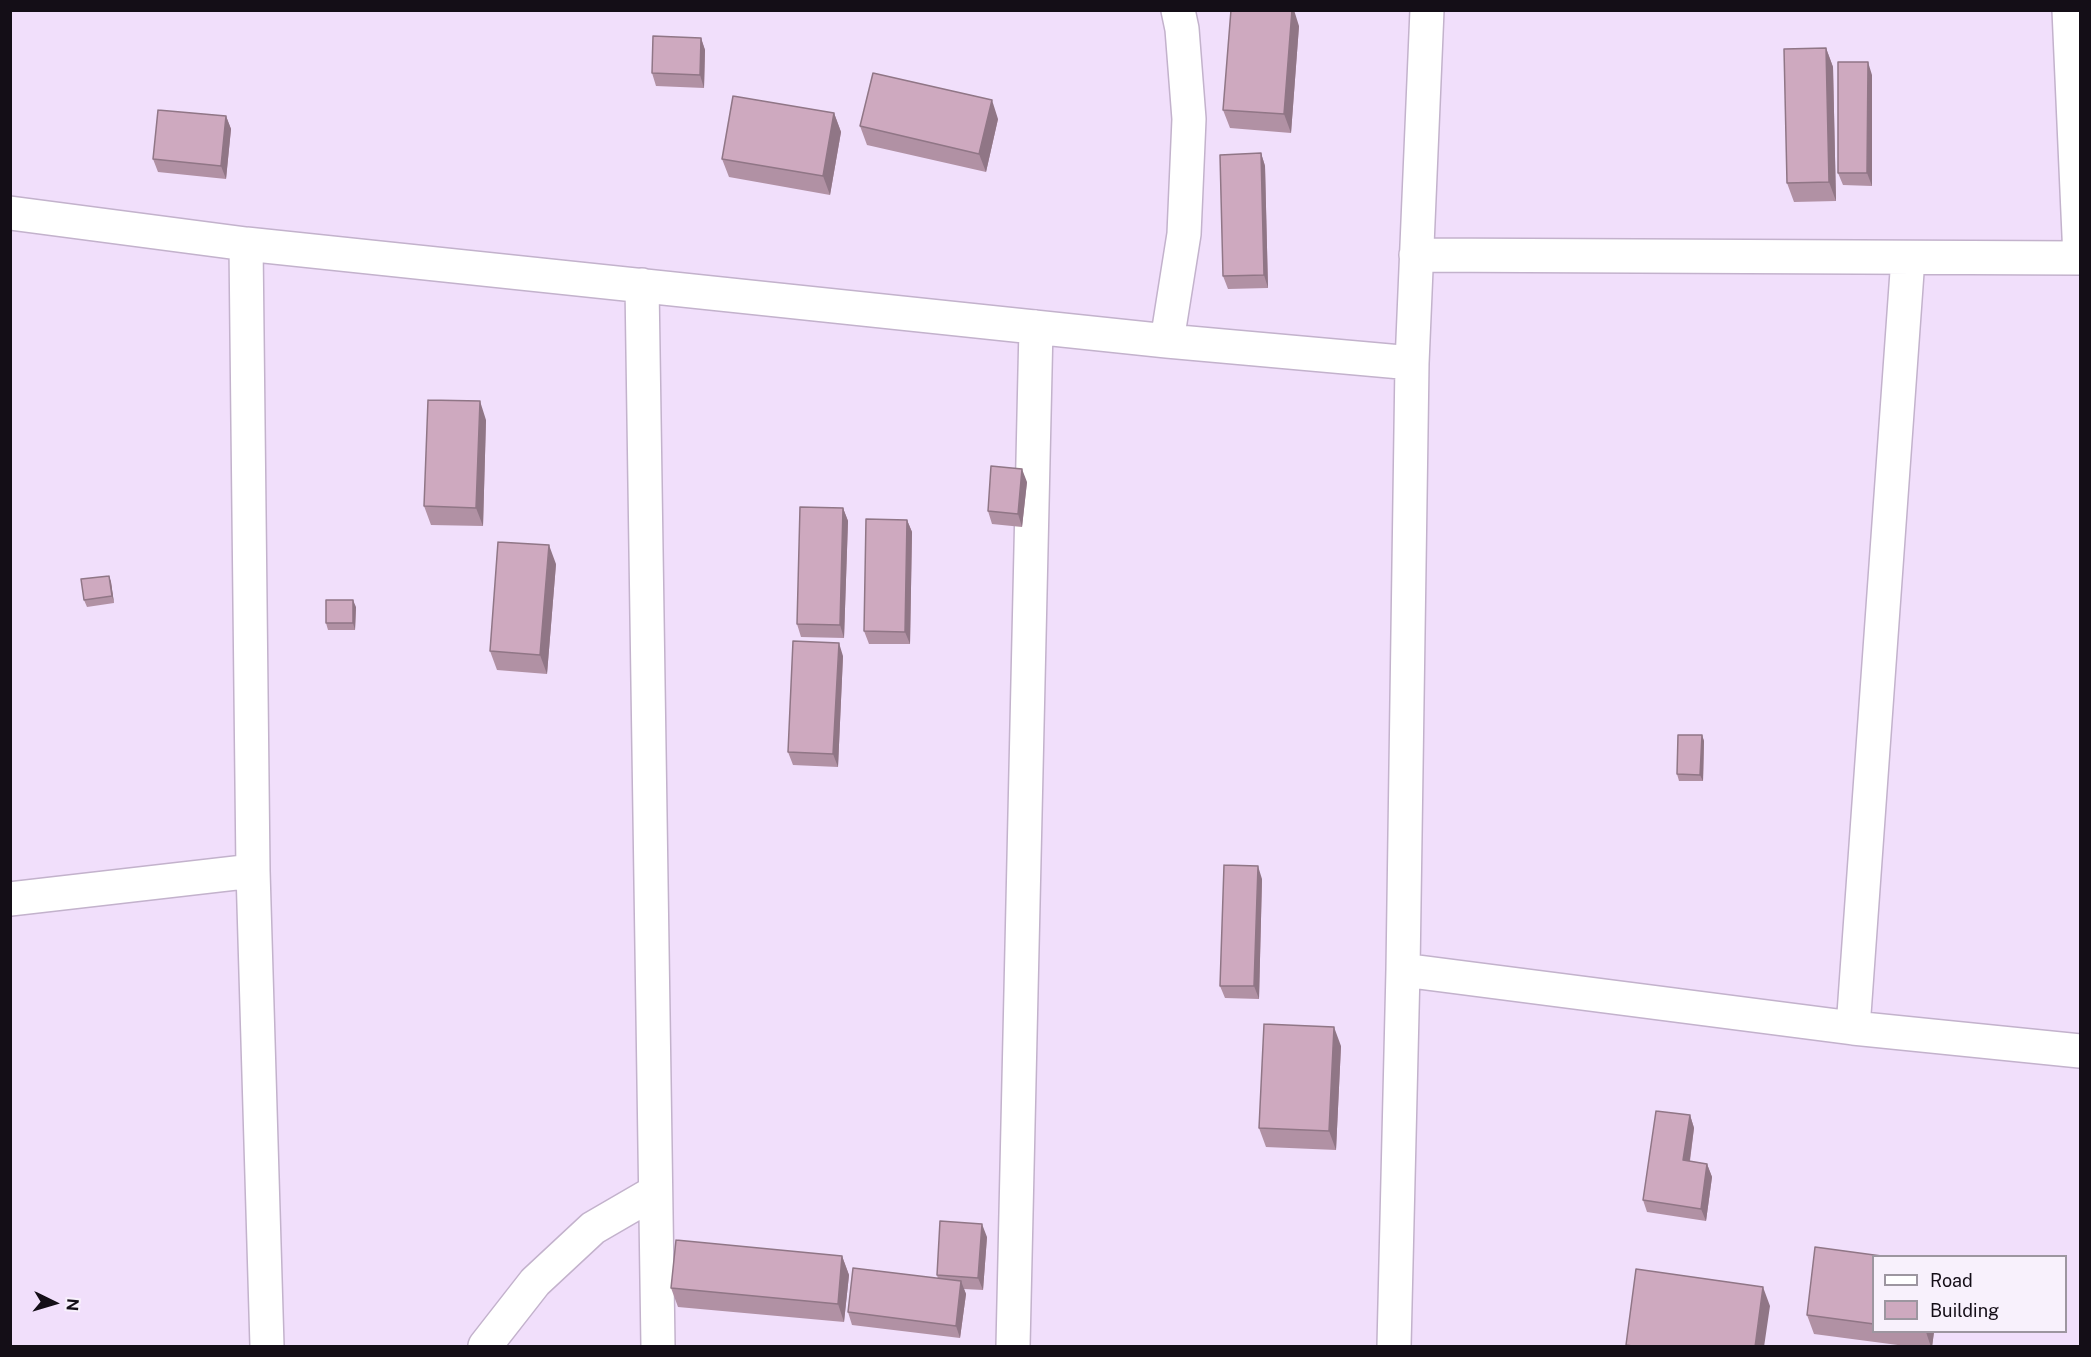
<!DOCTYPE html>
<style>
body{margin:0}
#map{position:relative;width:2091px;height:1357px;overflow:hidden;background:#f1dffb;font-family:"Public Sans",sans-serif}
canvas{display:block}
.frame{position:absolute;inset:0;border:12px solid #140e17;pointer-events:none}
.legend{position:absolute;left:1872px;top:1255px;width:195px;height:78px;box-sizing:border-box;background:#f8f1fc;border:2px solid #9d96a0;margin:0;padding:8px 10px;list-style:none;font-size:18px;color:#140e17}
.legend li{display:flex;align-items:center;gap:12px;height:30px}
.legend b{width:30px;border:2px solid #9d96a0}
.north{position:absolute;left:24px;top:1273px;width:60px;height:60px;-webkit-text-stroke:4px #f8f1fc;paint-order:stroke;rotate:95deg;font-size:16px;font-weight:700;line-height:24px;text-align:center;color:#140e17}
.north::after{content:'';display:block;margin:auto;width:21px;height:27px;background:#140e17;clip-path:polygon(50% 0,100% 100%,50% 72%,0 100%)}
</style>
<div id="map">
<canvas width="2091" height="1357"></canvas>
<div class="frame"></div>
<ul class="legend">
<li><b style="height:8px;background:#fff"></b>Road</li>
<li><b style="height:16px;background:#cea9bf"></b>Building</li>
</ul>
<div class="north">N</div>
</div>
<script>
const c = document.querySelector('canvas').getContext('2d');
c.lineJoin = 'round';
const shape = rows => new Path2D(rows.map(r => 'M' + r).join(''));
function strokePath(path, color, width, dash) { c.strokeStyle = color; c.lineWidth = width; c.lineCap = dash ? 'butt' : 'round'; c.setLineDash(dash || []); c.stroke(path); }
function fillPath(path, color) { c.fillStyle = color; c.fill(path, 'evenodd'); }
const minor = shape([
 [2069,10,2080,258],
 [10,213,246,244,1167,341,1412,363],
 [246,244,253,871,267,1346],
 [1416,255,2080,258],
 [642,285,658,1346],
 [1167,341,1184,234,1189,119,1182,29,1178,10],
 [10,899,253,871],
 [1403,970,1853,1028,2080,1051],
 [1853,1028,1908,258],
 [485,1346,535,1282,593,1228,655,1192],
 [1013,1346,1036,327],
 [1394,1346,1403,970,1412,363,1427,10]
]);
const wall = shape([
 [1299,26,1291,133,1230,128,1223,110],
 [701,38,705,50,704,88,656,86,652,73],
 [1826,48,1833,67,1836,201,1794,202,1787,183],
 [1872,75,1872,186,1843,185,1838,173],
 [834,113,841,132,830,195,729,177,722,159],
 [226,116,231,129,226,179,158,172,153,159],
 [998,119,986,172,867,145,860,126],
 [1261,153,1265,166,1268,288,1228,289,1223,276],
 [486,420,483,526,431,525,424,506],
 [1027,482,1022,527,992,524,988,511],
 [843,508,848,521,844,638,801,637,797,624],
 [907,520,912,532,910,644,869,644,864,631],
 [556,564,547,674,497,670,490,651],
 [109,576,111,582,114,603,87,607,84,600],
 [356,607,355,630,328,630,326,623],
 [843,656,838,767,793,765,788,752],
 [1702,735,1704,741,1703,781,1679,781,1677,774],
 [1262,879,1259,999,1225,998,1220,986],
 [1341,1046,1336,1150,1266,1147,1259,1128],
 [1690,1115,1694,1128,1690,1161,1707,1164,1712,1177,1706,1221,1647,1212,1643,1200],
 [987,1237,983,1290,964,1289,966,1294,960,1338,852,1325,848,1312,938,1279,937,1275],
 [842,1256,849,1275,844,1322,678,1307,671,1288],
 [1874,1257,1874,1332,1934,1332,1932,1347,1913,1347,1814,1334,1807,1315]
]);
const shadedWall = shape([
 [1292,10,1294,10,1299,26,1291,133,1284,114],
 [701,38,705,50,704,88,700,75],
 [1826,48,1833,67,1836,201,1829,182],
 [1868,62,1872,75,1872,186,1867,173],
 [992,100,998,119,986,172,979,154],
 [834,113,841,132,830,195,823,176],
 [226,116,231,129,226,179,221,166],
 [1261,153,1265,166,1268,288,1264,275],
 [480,401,486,420,483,526,476,508],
 [1022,469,1027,482,1022,527,1018,514],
 [843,508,848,521,844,638,840,625],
 [907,520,912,532,910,644,905,632],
 [549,545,556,564,547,674,540,655],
 [109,576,111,582,114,603,112,596],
 [353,600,356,607,355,630,353,623],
 [839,643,843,656,838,767,833,754],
 [1702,735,1704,741,1703,781,1700,775],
 [1258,866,1262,879,1259,999,1254,986],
 [1334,1027,1341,1046,1336,1150,1329,1131],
 [1690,1115,1694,1128,1688,1173,1683,1160],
 [1707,1164,1712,1177,1706,1221,1701,1209],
 [982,1224,987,1237,983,1290,978,1278],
 [842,1256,849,1275,844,1322,838,1304],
 [961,1281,966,1294,960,1338,956,1326],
 [1763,1287,1770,1306,1764,1347,1755,1347],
 [1926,1332,1934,1332,1932,1347,1931,1347]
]);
const building = shape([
 [1231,10,1292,10,1284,114,1223,110,1231,10],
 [653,36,701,38,700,75,652,73,653,36],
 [1826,48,1829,182,1787,183,1784,49,1826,48],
 [1838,62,1868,62,1867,173,1838,173,1838,62],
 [873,73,992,100,979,154,860,126,873,73],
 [733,96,834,113,823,176,722,159,733,96],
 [158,110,226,116,221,166,153,159,158,110],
 [1261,153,1264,275,1223,276,1220,155,1261,153],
 [428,400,480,401,476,508,424,506,428,400],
 [991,466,1022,469,1018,514,988,511,991,466],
 [800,507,843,508,840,625,797,624,800,507],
 [866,519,907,520,905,632,864,631,866,519],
 [498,542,549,545,540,655,490,651,498,542],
 [109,576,112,596,84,600,81,579,109,576],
 [326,600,353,600,353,623,326,623,326,600],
 [793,641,839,643,833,754,788,752,793,641],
 [1678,735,1702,735,1700,775,1677,774,1678,735],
 [1224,865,1258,866,1254,986,1220,986,1224,865],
 [1264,1024,1334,1027,1329,1131,1259,1128,1264,1024],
 [1656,1111,1690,1115,1683,1160,1707,1164,1701,1209,1643,1200,1656,1111],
 [940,1221,982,1224,978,1278,937,1275,940,1221],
 [676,1240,842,1256,838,1304,671,1288,676,1240],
 [1815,1247,1889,1257,1874,1257,1874,1324,1807,1315,1815,1247],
 [853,1268,961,1281,956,1326,848,1312,853,1268],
 [1636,1269,1763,1287,1755,1347,1639,1347,1626,1345,1636,1269]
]);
strokePath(minor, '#c3b2cc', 36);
strokePath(minor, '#fff', 33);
fillPath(wall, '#b191a4');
fillPath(shadedWall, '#907686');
fillPath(building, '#cea9bf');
strokePath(building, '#907686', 1.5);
</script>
